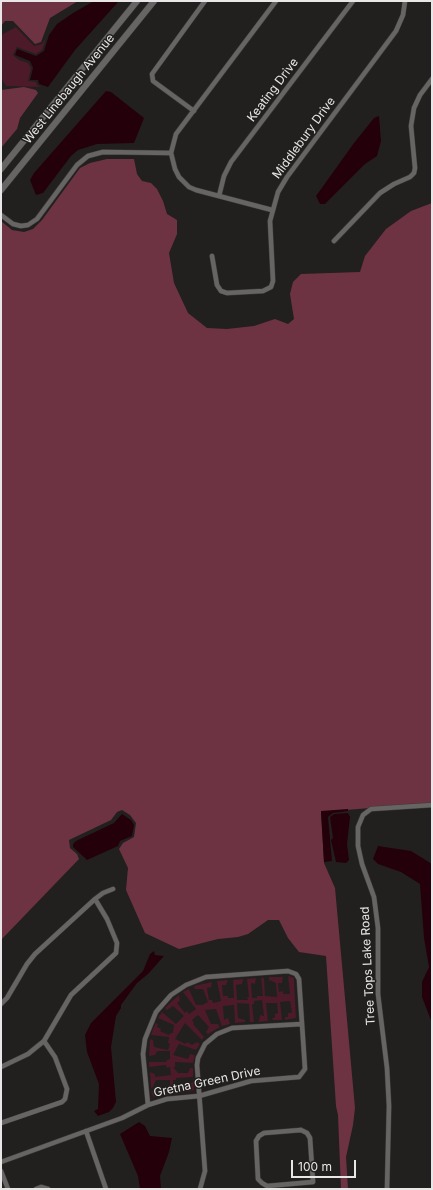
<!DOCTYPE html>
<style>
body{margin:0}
#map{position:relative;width:433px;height:1190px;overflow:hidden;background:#221f1f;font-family:Inter,sans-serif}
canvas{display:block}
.frame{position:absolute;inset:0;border:2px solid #e8e6e6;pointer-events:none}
.scale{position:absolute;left:291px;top:1160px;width:65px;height:18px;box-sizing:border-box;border:2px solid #e8e6e6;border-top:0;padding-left:5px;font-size:12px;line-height:14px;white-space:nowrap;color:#e8e6e6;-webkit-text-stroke:3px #221f1f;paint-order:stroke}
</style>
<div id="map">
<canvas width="433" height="1190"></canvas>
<div class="frame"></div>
<div class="scale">100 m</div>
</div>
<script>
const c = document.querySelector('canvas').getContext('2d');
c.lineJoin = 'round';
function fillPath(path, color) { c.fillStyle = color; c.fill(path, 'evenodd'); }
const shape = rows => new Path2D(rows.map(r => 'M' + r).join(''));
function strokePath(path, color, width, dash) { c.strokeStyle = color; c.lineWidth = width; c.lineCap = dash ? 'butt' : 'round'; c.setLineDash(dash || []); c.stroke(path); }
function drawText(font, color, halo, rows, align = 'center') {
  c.font = font + ' Inter,sans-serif'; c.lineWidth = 3; c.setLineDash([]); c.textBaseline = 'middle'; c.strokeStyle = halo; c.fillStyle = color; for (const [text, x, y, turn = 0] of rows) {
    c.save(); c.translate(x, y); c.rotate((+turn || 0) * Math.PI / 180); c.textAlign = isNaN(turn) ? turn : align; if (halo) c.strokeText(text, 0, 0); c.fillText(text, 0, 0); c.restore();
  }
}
const green = shape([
 [16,27,34,46,42,44,46,38,42,50,36,54,17,47,13,55,19,60,28,63,31,68,28,81,36,82,37,85,41,87,6,86,1,78,1,38,3,34],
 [288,976,294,978,294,982,296,1018,285,1020,285,1017,288,1017,288,1013,292,1013,290,1001,280,1002,282,1020,273,1020,272,1018,275,1018,275,1014,278,1013,277,1003,266,1003,268,1021,259,1022,260,1015,264,1016,262,1000,254,1001,254,1004,252,1004,254,1022,250,1022,249,1004,237,1003,238,1018,245,1020,245,1022,235,1023,234,1005,223,1006,224,1020,228,1018,230,1024,222,1026,216,1009,205,1010,211,1024,218,1024,220,1027,208,1034,206,1032,209,1027,198,1015,192,1020,194,1023,193,1024,204,1037,202,1040,185,1023,175,1039,186,1044,187,1042,192,1045,197,1042,200,1044,196,1050,179,1044,173,1055,188,1059,190,1054,195,1055,193,1063,175,1062,175,1067,173,1067,179,1074,179,1073,188,1073,190,1068,193,1068,193,1077,176,1078,176,1080,173,1080,173,1088,186,1088,188,1084,194,1082,194,1090,192,1091,153,1097,151,1091,169,1090,169,1085,170,1085,170,1080,156,1080,153,1087,151,1088,150,1072,155,1074,155,1077,171,1075,170,1067,167,1068,166,1065,149,1067,149,1062,166,1062,167,1060,170,1059,170,1051,157,1051,155,1055,149,1056,150,1039,153,1040,154,1047,168,1050,170,1044,168,1043,169,1037,151,1035,153,1029,156,1023,158,1024,157,1027,161,1029,160,1031,169,1035,171,1033,173,1033,174,1025,158,1018,162,1012,176,1024,184,1016,173,1006,167,1010,165,1008,172,1001,179,995,180,1001,177,1003,185,1013,187,1011,189,1014,196,1009,183,992,189,989,196,1005,202,1005,208,1002,203,989,195,989,194,986,212,982,211,988,209,987,207,988,209,1000,212,1000,213,1003,221,1001,217,981,228,980,226,985,222,985,223,996,228,996,228,998,234,998,233,980,243,979,242,984,236,985,237,1000,248,1000,247,997,249,997,247,979,256,978,255,984,251,983,252,998,257,998,257,996,263,996,261,978,264,978,265,996,277,997,276,983,269,980,269,977,283,977,282,983,278,983,279,992,283,991,283,994,290,994]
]);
const forest = shape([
 [1,1,78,1,50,18,41,42,35,44,13,21,5,21,1,26],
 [24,87,36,90,38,93,20,118,17,129,1,148,1,90],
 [107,159,134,159,137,174,142,181,151,183,157,189,163,201,167,214,177,220,177,234,169,253,174,283,188,313,207,328,227,329,254,326,275,319,288,324,294,319,290,294,293,282,301,274,360,272,365,256,386,229,411,211,432,203,432,286,431,286,432,289,432,803,321,812,324,863,335,888,355,1108,353,1125,346,1157,348,1189,341,1189,338,1115,336,1106,326,956,299,952,288,938,279,920,268,920,248,934,238,937,218,939,179,949,145,933,126,890,128,868,119,849,123,843,134,837,136,823,130,815,122,810,117,812,111,820,69,840,70,848,77,854,79,859,1,940,1,221,12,230,24,232,33,229,42,220,80,168,90,163]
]);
const water = shape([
 [94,1,119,1,75,50,48,87,39,84,38,80,30,80,33,68,30,61,15,55,17,49,36,56,44,51,49,35,57,24,73,13],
 [106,91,111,92,144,118,134,143,97,144,78,150,71,156,43,193,36,195,30,180,34,173],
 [379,116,381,141,377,156,365,164,325,204,320,204,316,196,354,143,374,118],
 [348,809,348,811,333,813,328,817,332,861,324,862,321,811],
 [348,813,350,817,347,844,349,860,346,863,336,862,331,840,333,838,330,817,334,814],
 [122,814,131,820,134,825,132,836,120,841,118,846,87,860,73,847,73,844,76,841,114,823],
 [378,846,411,851,432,864,432,1023,422,997,422,982,429,967,424,938,420,884,401,872,378,864,373,859],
 [154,951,155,955,164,956,148,974,137,983,121,1005,121,1008,116,1016,111,1047,116,1102,113,1108,109,1112,98,1116,94,1111,98,1109,99,1084,87,1052,85,1035,91,1023,143,971,150,954],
 [139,1122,145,1126,150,1136,172,1138,169,1152,160,1176,161,1189,140,1189,138,1176,120,1134]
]);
const minor = shape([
 [194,111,153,81,152,74,205,1],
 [219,196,224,176,231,162,353,1],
 [272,210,196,190,189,187,179,177,175,169,171,153,176,134,276,1],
 [1,215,13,224,21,226,28,225,37,219,77,165,88,156,103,152,171,153],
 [334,241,380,193,394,184,410,177,414,173,415,168,411,126,414,108,420,95,432,79],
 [212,256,217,285,221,291,227,293,263,291,271,287,273,281,270,221,278,192,287,177,396,31,403,15,405,1],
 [1,1004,7,998,27,964,35,954,95,899,103,893,113,889],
 [1,1067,28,1054,44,1041,71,995,116,953,117,943,107,919,95,899],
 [1,1123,62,1102,65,1099,67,1089,55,1057,44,1041],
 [301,1130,307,1133,310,1138,313,1182,267,1186,262,1183,258,1179,256,1141,259,1136,264,1133,301,1130],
 [86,1131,106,1189],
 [1,1162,122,1118,148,1105,167,1099,199,1096,251,1081,299,1077,305,1069,299,979,296,974,288,971,206,977,186,985,171,995,156,1012,145,1039,143,1054,148,1105],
 [1,1171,8,1189],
 [36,1189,41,1187,48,1189],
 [200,1189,205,1171,197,1065,198,1058,205,1044,217,1034,232,1028,302,1024],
 [387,1189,389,1106,387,1068,378,994,378,928,374,897,362,864,358,846,358,827,363,815,371,809,432,805]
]);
const secondary = shape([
 [1,169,137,1],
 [1,190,154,1]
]);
const streetNames = [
 ["West Linebaugh Avenue",69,89,-51],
 ["Keating Drive",273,90,-53],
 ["Middlebury Drive",304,138,-54],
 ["Tree Tops Lake Road",368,966,-93],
 ["Gretna Green Drive",207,1082,-12]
];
fillPath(green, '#4c1a29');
fillPath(forest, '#6e3343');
fillPath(water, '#24000b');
strokePath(minor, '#3c3a3a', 5.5);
strokePath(secondary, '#3c3a3a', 7);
strokePath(minor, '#676464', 4.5);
strokePath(secondary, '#676464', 6);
drawText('12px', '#e8e6e6', '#221f1f', streetNames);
</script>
